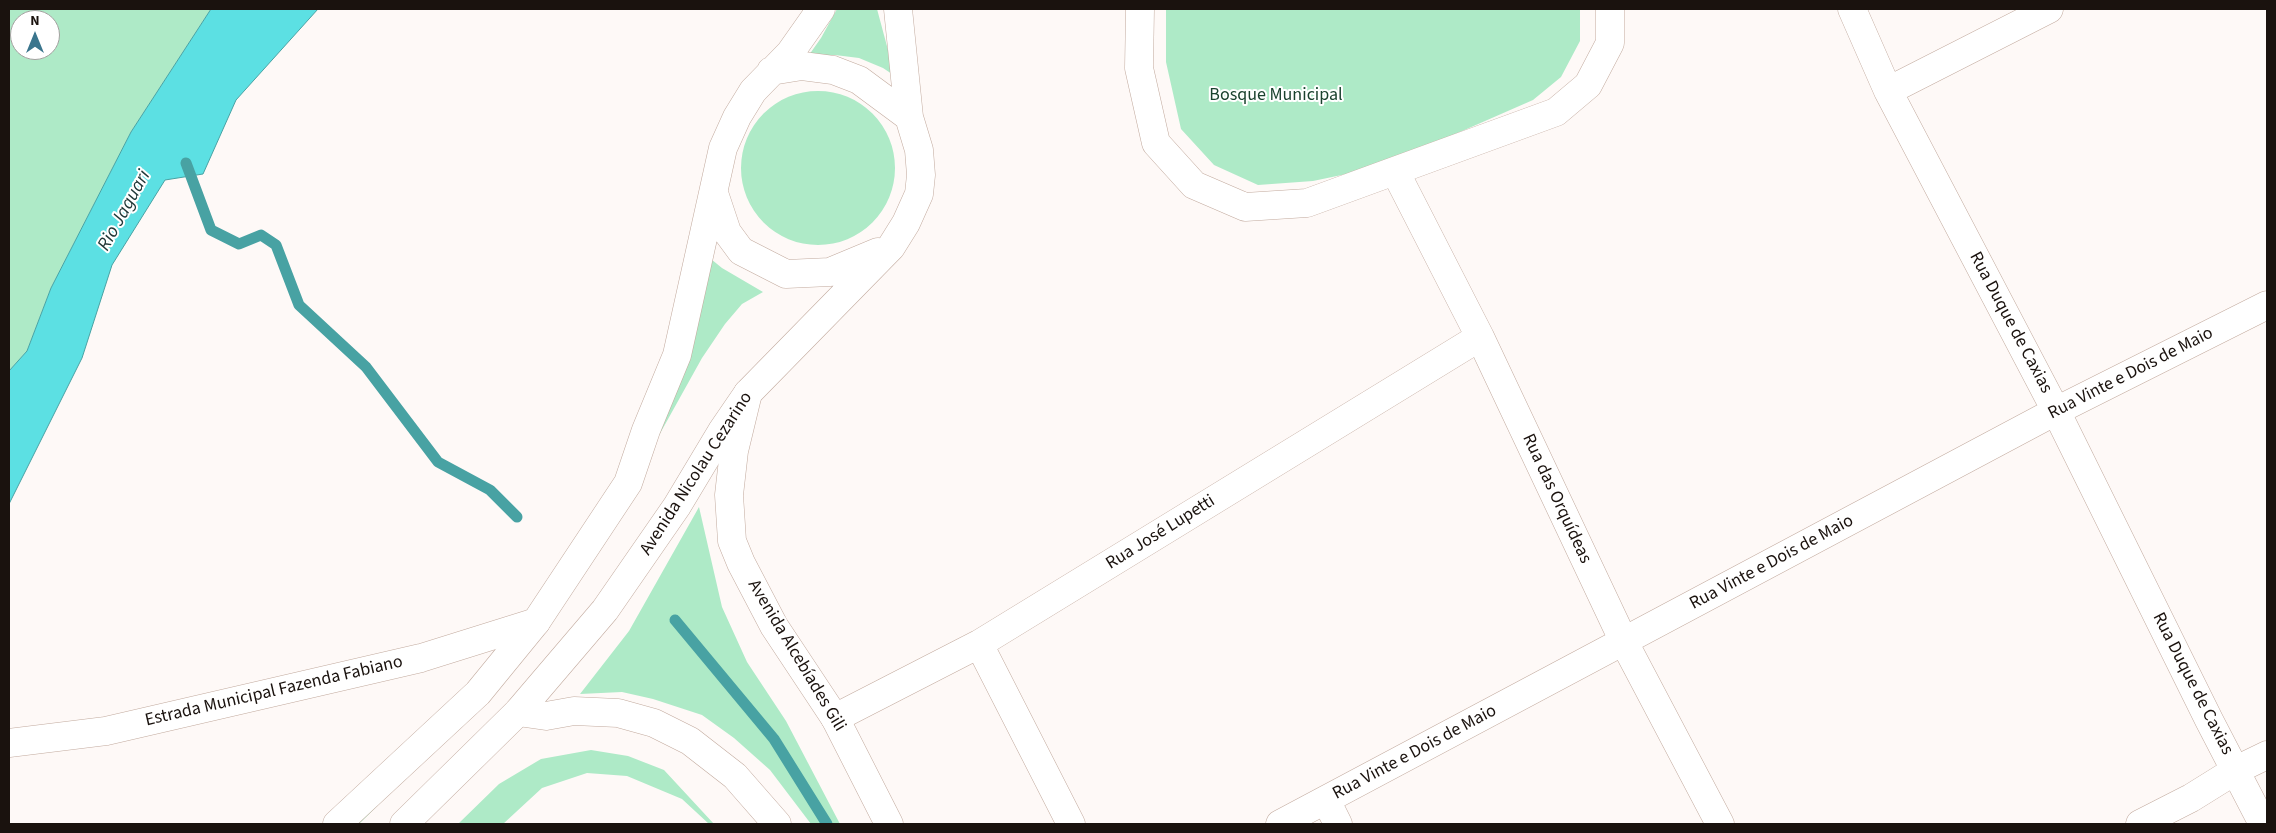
<!DOCTYPE html>
<meta charset="utf-8">
<style>
body{margin:0}
#map{position:relative;width:2276px;height:833px;overflow:hidden;background:#fef9f7;font-family:"Source Sans 3",sans-serif}
canvas{display:block}
.frame{position:absolute;inset:0;border:10px solid #1a120e;pointer-events:none}
.north{position:absolute;left:10px;top:10px;width:50px;height:50px;box-sizing:border-box;background:#fff;border:1px solid #a3a09f;border-radius:50%;rotate:0deg;font-size:14px;font-weight:700;line-height:20px;text-align:center;color:#1a120e}
.north::after{content:'';display:block;margin:auto;width:18px;height:22px;background:#3a758d;clip-path:polygon(50% 0,100% 100%,50% 72%,0 100%)}
</style>
<div id="map">
<canvas width="2276" height="833"></canvas>
<div class="frame"></div>
<div class="north">N</div>
</div>
<script>
const c = document.querySelector('canvas').getContext('2d');
c.lineJoin = 'round';
function fillPath(path, color) { c.fillStyle = color; c.fill(path, 'evenodd'); }
const shape = rows => new Path2D(rows.map(r => 'M' + r).join(''));
function strokePath(path, color, width, dash) { c.strokeStyle = color; c.lineWidth = width; c.lineCap = dash ? 'butt' : 'round'; c.setLineDash(dash || []); c.stroke(path); }
function drawText(font, color, halo, rows, align = 'center') {
  c.font = font + ' "Source Sans 3",sans-serif'; c.lineWidth = 4; c.setLineDash([]); c.textBaseline = 'middle'; c.strokeStyle = halo; c.fillStyle = color; for (const [text, x, y, turn = 0] of rows) {
    c.save(); c.translate(x, y); c.rotate((+turn || 0) * Math.PI / 180); c.textAlign = isNaN(turn) ? turn : align; if (halo) c.strokeText(text, 0, 0); c.fillText(text, 0, 0); c.restore();
  }
}
const green = shape([
 [9,9,211,9,131,132,51,288,27,351,9,371],
 [20,20,50,20,50,50,20,50],
 [837,9,877,9,895,76,883,68,859,58,835,55,809,55,821,38],
 [1166,9,1580,9,1580,41,1561,77,1533,100,1380,167,1313,181,1258,185,1214,165,1181,129,1166,62],
 '741 168a77 77 0 1 1 154 0a77 77 0 1 1-154 0Z',
 [706,255,722,268,763,292,742,304,725,324,702,358,633,482,443,741,359,824,347,824,433,740,606,510],
 [699,507,722,607,747,662,786,721,840,824,811,824,770,770,734,738,702,715,653,699,622,692,580,694,629,631],
 [591,750,628,756,664,770,714,824,709,824,682,799,627,776,587,773,542,788,503,824,458,824,499,784,541,759]
]);
const water = shape([
 [211,9,318,9,236,100,203,174,165,180,112,265,82,358,9,504,9,371,27,351,51,288,131,132,211,9]
]);
const stream = shape([
 [186,163,211,230,239,244,261,235,276,245,299,305,366,367,438,462,490,490,517,517],
 [675,620,774,739,827,824]
]);
const minor = shape([
 [1140,9,1139,68,1156,143,1194,185,1245,207,1307,203,1556,112,1588,85,1610,43,1610,9],
 [1852,9,1888,91,2056,411,2209,720,2263,824],
 [1888,91,2049,9],
 [1395,171,1480,337,1624,642,1720,824],
 [979,644,1071,824],
 [835,718,979,644,1480,337],
 [1326,800,1338,824],
 [1280,824,2056,411,2267,305]
]);
const tertiary = shape([
 [748,393,734,451,729,495,732,541,741,563,774,626,835,718,889,824],
 [518,712,546,716,574,711,618,713,654,723,690,741,735,776,777,824],
 [2140,824,2191,798,2236,770,2267,755]
]);
const secondary = shape([
 [9,743,106,731,421,658,536,622]
]);
const primary = shape([
 [771,71,802,66,833,70,859,80,909,117],
 [714,193,727,232,741,251,786,274,830,272,878,252],
 [337,824,478,693,536,622,628,483,646,430,677,355,723,148,737,117,753,91,790,53,821,9],
 [404,824,518,712,605,610,677,506,722,431,748,393,891,247,906,223,919,194,921,175,919,150,909,117,898,9]
]);
const parkNames = [
 ["Bosque Municipal",1276,96]
];
const streetNames = [
 ["Rua Duque de Caxias",2010,323,62],
 ["Rua Vinte e Dois de Maio",2131,374,-27],
 ["Avenida Nicolau Cezarino",697,474,-57],
 ["Rua das Orquídeas",1556,499,65],
 ["Rua José Lupetti",1161,533,-32],
 ["Rua Vinte e Dois de Maio",1772,563,-28],
 ["Avenida Alcebíades Gili",796,656,59],
 ["Rua Duque de Caxias",2192,684,63],
 ["Estrada Municipal Fazenda Fabiano",274,692,-13],
 ["Rua Vinte e Dois de Maio",1415,753,-28]
];
const waterNames = [
 ["Rio Jaguari",125,211,-61]
];
fillPath(green, '#aeeac7');
fillPath(water, '#5ce0e3');
strokePath(water, '#48a2a3', 1);
strokePath(stream, '#48a2a3', 11);
strokePath(minor, '#c2aa9e', 29);
strokePath(tertiary, '#c2aa9e', 29);
strokePath(secondary, '#c2aa9e', 29);
strokePath(primary, '#c2aa9e', 29);
strokePath(minor, '#fff', 28);
strokePath(tertiary, '#fff', 28);
strokePath(secondary, '#fff', 28);
strokePath(primary, '#fff', 28);
drawText('18px', '#1a422e', '#fff', parkNames);
drawText('18px', '#1a120e', '#fff', streetNames);
drawText('italic 19px', '#213838', '#fff', waterNames);
</script>
